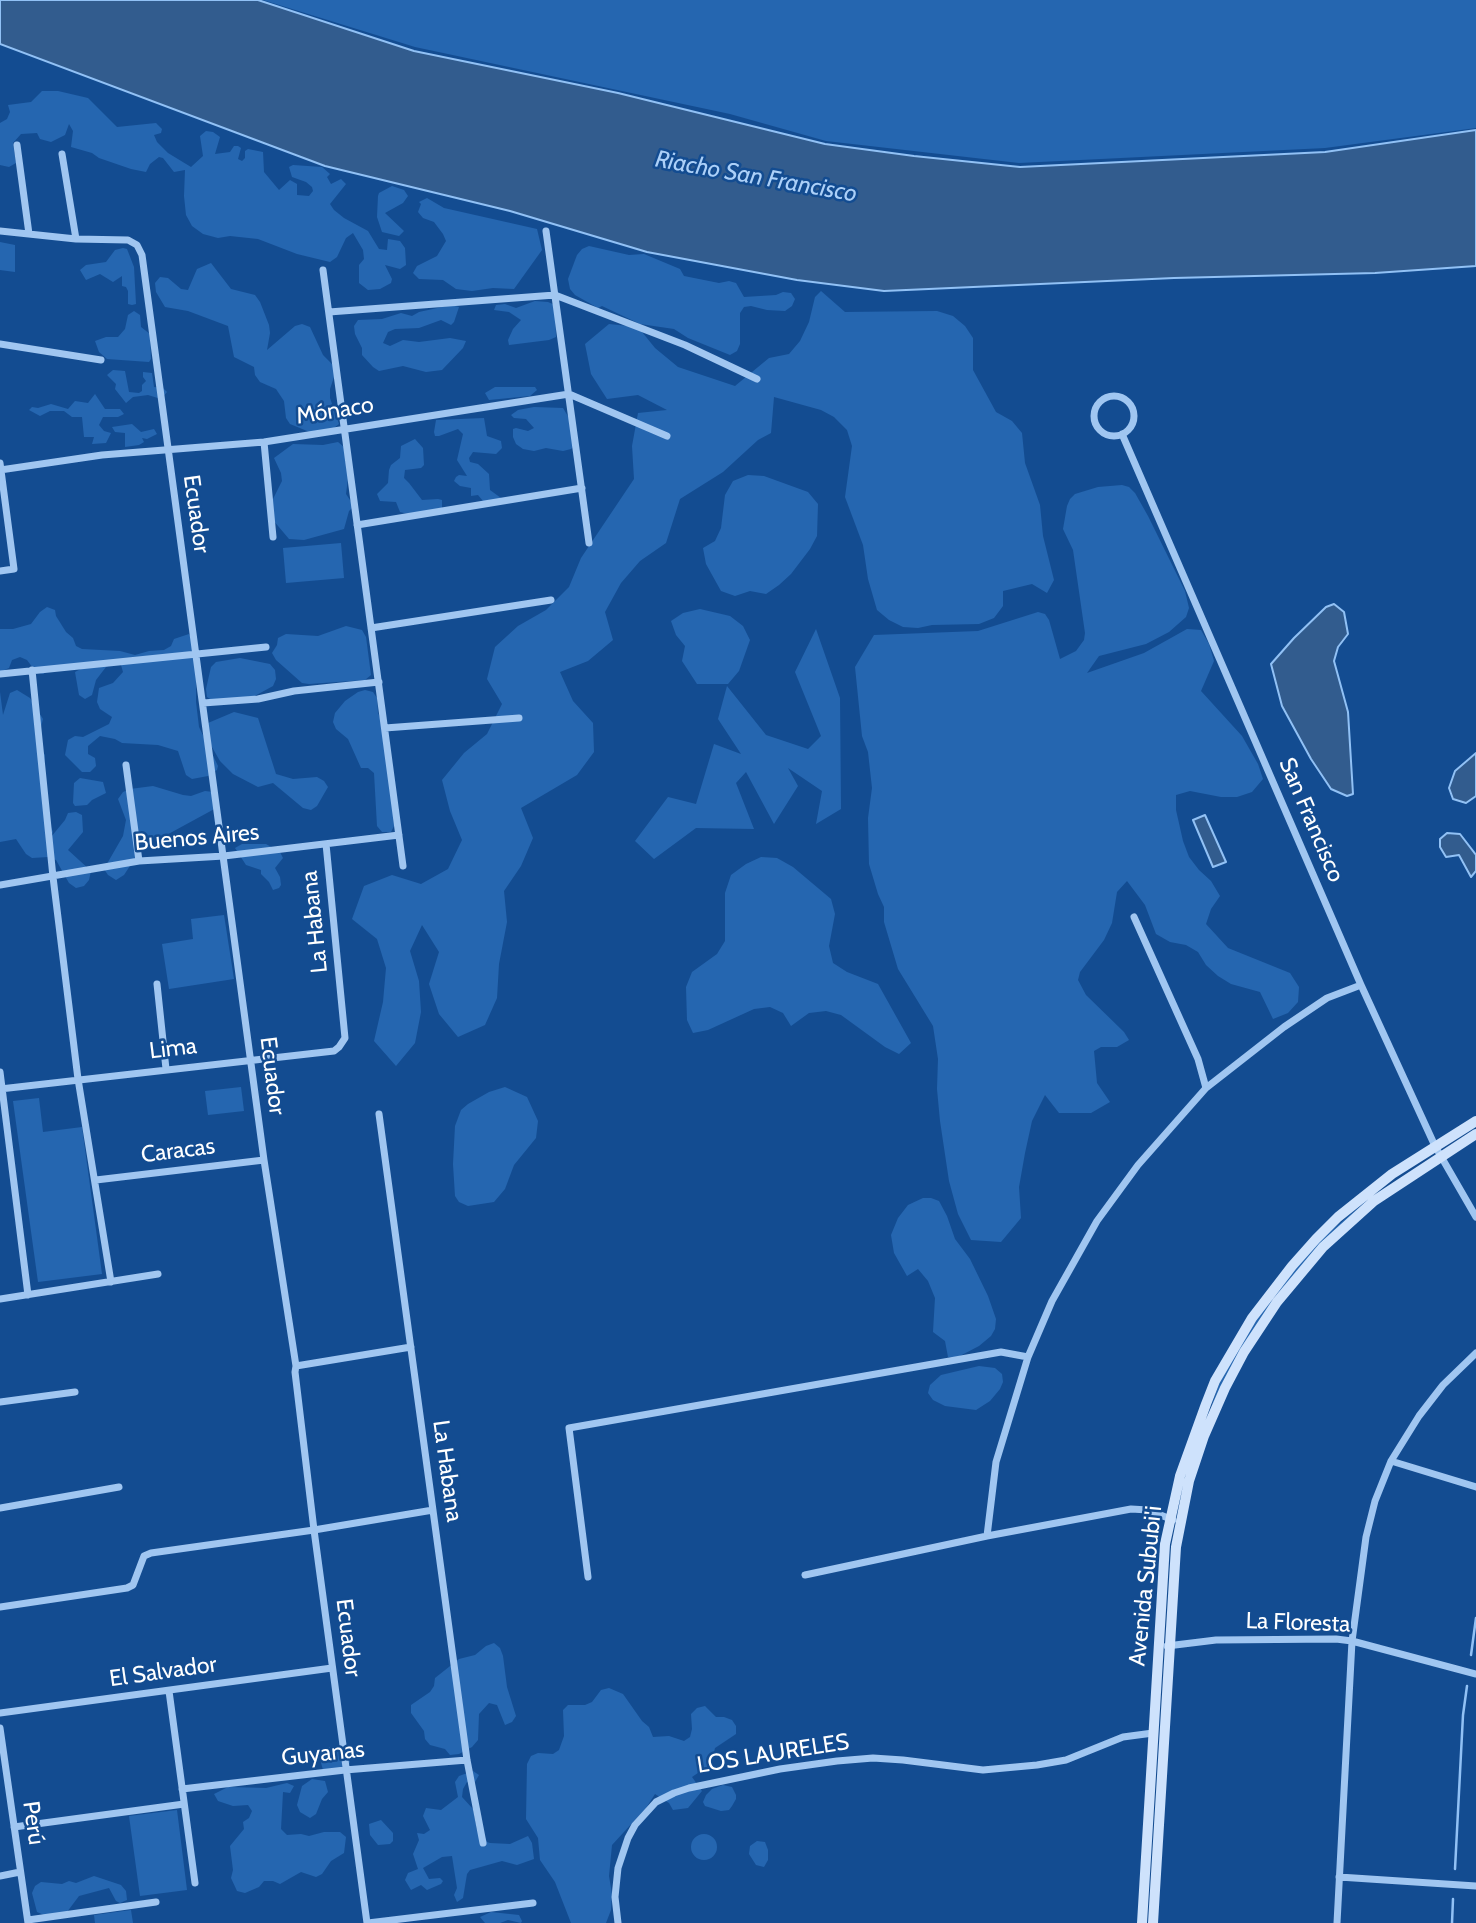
<!DOCTYPE html>
<meta charset="utf-8">
<style>
body{margin:0}
canvas{display:block;background:#134c91}
</style>
<canvas width="1476" height="1923"></canvas>
<script>
const c = document.querySelector('canvas').getContext('2d');
c.lineJoin = 'round';
function fillPath(path, color) { c.fillStyle = color; c.fill(path, 'evenodd'); }
const shape = rows => new Path2D(rows.map(r => 'M' + r).join(''));
function strokePath(path, color, width, dash) { c.strokeStyle = color; c.lineWidth = width; c.lineCap = dash ? 'butt' : 'round'; c.setLineDash(dash || []); c.stroke(path); }
function drawText(font, color, halo, rows, align = 'center') {
  c.font = font + ' Cabin,sans-serif'; c.lineWidth = 5; c.setLineDash([]); c.textBaseline = 'middle'; c.strokeStyle = halo; c.fillStyle = color; for (const [text, x, y, turn = 0] of rows) {
    c.save(); c.translate(x, y); c.rotate((+turn || 0) * Math.PI / 180); c.textAlign = isNaN(turn) ? turn : align; if (halo) c.strokeText(text, 0, 0); c.fillText(text, 0, 0); c.restore();
  }
}
const green = shape([
 [263,0,1476,0,1476,128,1325,148,1019,163,826,141,730,114,415,47],
 [42,91,58,91,88,98,117,127,156,123,162,129,161,133,154,135,157,142,168,153,191,167,203,156,200,136,206,131,213,132,220,137,215,154,230,152,234,146,238,146,241,148,238,159,242,161,245,158,245,151,248,149,263,152,264,172,279,190,290,180,297,184,297,195,309,196,313,191,312,187,306,182,292,177,289,167,293,165,322,167,330,174,327,177,331,184,341,179,346,184,330,204,334,210,344,218,368,231,379,249,387,250,388,239,400,241,405,248,406,265,400,269,385,265,392,279,391,283,380,289,368,290,359,283,359,265,364,259,363,250,353,233,346,238,337,257,330,262,297,254,258,239,230,236,218,238,203,234,192,226,186,215,184,196,185,170,174,172,163,158,159,157,150,164,146,172,131,169,99,158,92,153,71,147,73,131,69,124,65,135,51,142,40,139,37,133,21,134,13,143,16,163,9,167,0,165,0,123,7,119,10,112,8,105,31,102],
 [392,186,404,190,408,196,403,203,385,213,404,231,399,236,382,232,377,217,378,196,379,193],
 [427,198,444,208,537,229,542,250,514,289,493,288,472,291,456,289,443,280,419,279,413,273,417,266,437,256,446,241,443,234,434,222,423,218,418,212,421,204,419,202],
 [0,242,15,245,15,272,0,270],
 [589,246,629,255,644,254,680,269,684,276,719,283,729,281,736,283,744,297,776,295,783,292,791,293,795,299,792,306,785,311,767,310,751,306,744,307,740,313,740,344,737,351,730,355,688,338,674,329,640,324,602,306,598,308,575,295,570,289,568,279,577,255,582,249],
 [123,248,127,249,134,267,136,304,132,305,128,304,128,291,126,287,122,286,122,276,113,282,100,274,86,280,80,270,86,265,106,262,115,250],
 [211,263,231,289,255,295,260,302,269,325,270,333,267,350,295,326,302,324,310,327,323,355,334,366,335,374,330,389,330,398,339,424,334,428,312,433,290,424,286,418,284,401,276,389,260,382,255,375,254,367,234,357,228,326,188,311,165,307,156,292,155,283,160,277,168,278,181,289,188,290,197,269],
 [821,291,845,312,937,311,953,316,965,326,973,338,973,370,996,412,1012,421,1022,433,1025,463,1040,505,1043,536,1054,580,1047,593,1032,584,1003,591,1003,606,994,618,979,624,932,625,918,628,903,627,889,620,877,610,868,579,863,545,845,497,852,446,847,430,834,417,821,410,774,397,771,433,758,440,723,472,680,499,666,543,640,561,621,583,605,612,613,640,588,661,560,672,573,701,593,723,594,752,577,775,521,808,533,838,521,866,504,891,507,922,499,964,497,998,485,1025,458,1037,439,1014,429,984,439,952,422,925,410,951,419,981,421,1012,415,1043,396,1066,374,1041,383,1002,386,968,377,939,352,919,364,886,392,875,421,884,448,869,462,840,450,811,442,780,464,753,487,734,502,704,487,679,495,647,518,626,546,610,569,587,581,558,634,479,632,446,638,413,667,410,638,395,607,399,591,374,585,344,609,324,638,327,655,348,678,367,735,386,769,358,789,354,800,341,809,322,815,297],
 [535,301,548,302,555,305,556,337,549,340,509,345,508,340,513,329,521,320,509,312,494,310,496,305,505,304,516,308],
 [451,305,459,307,454,322,451,325,441,320,419,328,395,329,388,332,383,343,390,346,403,340,419,342,450,338,466,341,463,348,442,370,426,372,403,366,379,371,373,367,362,355,362,348,355,334,354,326,358,320,382,319,401,313,412,316,419,312],
 [134,311,140,315,141,327,150,334,151,359,149,362,107,359,99,352,95,341,106,337,118,337,125,329,128,315],
 [113,370,125,371,129,392,139,393,142,391,142,385,146,381,143,377,143,372,152,373,154,387,163,388,167,392,161,399,148,395,133,397,126,403,115,389,116,384,107,375],
 [495,387,535,387,537,390,530,396,489,400,485,393],
 [95,394,105,409,120,409,124,414,118,417,103,417,99,425,104,431,111,433,106,443,92,444,94,437,84,437,82,417,72,417,64,411,50,411,40,416,29,410,32,407,38,408,51,404,68,409,75,401,88,403],
 [534,407,563,408,572,423,574,446,571,449,563,451,546,448,534,451,523,449,516,444,513,437,513,429,516,428,528,431,534,428,526,419,514,418,511,415,518,410],
 [484,418,487,436,501,441,502,448,496,454,473,452,469,458,470,462,478,464,489,474,490,490,501,498,491,503,483,501,478,495,471,496,471,488,460,486,454,481,456,477,459,475,467,476,457,460,463,434,458,429,439,436,435,436,434,432,436,420],
 [132,424,141,432,154,429,157,434,147,439,142,438,144,442,139,445,125,447,125,433,115,432,112,427],
 [415,439,423,448,424,465,421,468,405,470,404,478,409,483,422,500,438,499,442,500,442,508,412,514,404,513,400,512,396,502,380,501,377,494,388,483,389,470,391,465,400,458,401,446],
 [338,442,344,447,348,478,346,494,354,506,349,511,344,529,304,540,289,539,273,520,271,503,282,481,281,473,274,458,293,444,323,445],
 [748,475,764,476,808,492,818,504,817,536,810,549,791,574,779,585,766,594,750,591,735,596,721,591,706,564,703,548,715,541,721,528,725,495,733,481],
 [1122,485,1129,487,1135,493,1148,516,1185,591,1189,608,1186,617,1169,632,1146,644,1099,656,1087,673,1144,653,1187,629,1201,630,1209,644,1214,661,1201,691,1242,736,1258,764,1263,779,1252,792,1237,797,1221,797,1190,791,1176,795,1176,810,1183,841,1189,857,1199,870,1211,881,1220,896,1211,909,1206,924,1228,948,1290,973,1299,987,1298,1002,1288,1013,1273,1019,1260,992,1231,984,1218,976,1206,965,1198,952,1186,945,1170,942,1156,934,1145,905,1127,881,1117,892,1112,923,1104,940,1080,972,1078,980,1086,995,1124,1032,1129,1040,1117,1047,1101,1047,1094,1051,1097,1083,1110,1102,1091,1113,1059,1113,1045,1095,1032,1121,1025,1153,1019,1187,1021,1218,1001,1242,971,1240,958,1214,949,1181,940,1121,937,1089,938,1059,933,1026,898,969,884,922,884,907,878,894,869,864,868,818,872,788,868,752,862,736,855,667,874,635,978,631,1038,612,1045,614,1049,620,1060,659,1076,651,1084,640,1085,633,1073,550,1063,529,1067,506,1070,499,1075,494,1098,487],
 [341,543,344,578,286,583,283,548],
 [47,607,55,610,56,616,66,632,73,638,76,646,82,649,120,651,135,655,149,651,164,650,171,646,174,639,189,634,193,641,196,665,196,702,199,727,218,766,217,770,208,776,192,779,186,775,178,751,158,745,122,743,115,739,100,736,88,746,88,754,95,758,96,766,90,772,82,772,65,755,68,740,75,736,83,737,109,724,112,717,100,709,97,702,99,688,113,683,123,672,121,665,113,664,106,667,96,680,92,695,85,699,79,695,75,672,94,662,56,667,43,674,36,672,27,660,20,657,12,660,9,668,0,672,0,629,13,629,31,624,40,612],
 [700,609,730,616,743,626,750,640,739,671,728,684,697,684,682,661,685,646,676,635,671,621,683,613],
 [346,626,362,630,366,637,371,675,365,680,309,684,302,683,276,660,272,653,277,645,278,638,286,634,318,636],
 [816,629,840,698,841,809,816,824,822,791,788,768,798,786,774,824,746,772,736,783,754,829,696,828,654,859,635,841,668,797,696,804,714,744,741,754,718,719,727,686,766,735,808,749,821,736,795,672],
 [240,658,270,664,275,670,276,679,273,686,251,698,213,701,207,697,206,689,211,667,216,662],
 [17,690,30,698,43,719,37,743,45,755,42,779,48,794,47,817,53,832,51,837,65,820,68,813,76,812,82,815,83,832,68,850,91,871,89,880,84,886,76,888,69,883,56,860,48,857,32,858,26,854,16,839,0,842,0,692,3,715,10,693],
 [365,690,373,692,377,698,378,713,388,736,394,826,391,832,382,832,377,826,374,773,368,768,361,768,348,739,336,729,333,722,335,713,345,701,358,692],
 [234,712,258,718,276,774,293,779,317,777,324,781,328,787,317,806,311,810,303,808,273,783,258,787,233,774,220,761,205,735,208,723],
 [80,778,103,782,106,793,92,800,87,805,75,806,73,803,74,783],
 [153,786,183,795,191,796,205,791,213,792,218,807,161,838,151,839,145,843,124,875,116,880,108,875,104,869,123,836,126,820,118,799,123,792,130,789],
 [242,844,266,844,280,852,283,858,275,868,280,877,281,885,279,888,273,890,269,882,261,874,261,870,246,865,235,848],
 [761,857,777,858,793,867,831,899,835,914,829,946,833,963,847,972,878,984,911,1043,899,1054,885,1047,841,1015,826,1011,809,1013,791,1026,783,1013,770,1007,754,1009,708,1030,693,1033,687,1020,686,987,692,972,717,954,725,941,725,893,731,875,746,864],
 [224,915,234,979,169,989,162,944,193,939,191,919],
 [241,1087,244,1111,208,1115,205,1091],
 [505,1087,527,1097,538,1121,536,1138,514,1165,505,1189,494,1202,468,1206,459,1202,455,1196,453,1164,455,1126,461,1110,468,1104,489,1092],
 [39,1098,43,1132,82,1127,102,1274,38,1282,13,1101],
 [1372,1196,1320,1244,1274,1298,1240,1350,1211,1407,1219,1384,1237,1349,1272,1297,1318,1242],
 [923,1198,931,1198,939,1201,947,1216,955,1239,970,1259,988,1296,996,1319,995,1329,991,1336,979,1346,956,1358,948,1357,945,1341,933,1332,935,1298,928,1281,918,1269,907,1276,894,1253,891,1235,898,1218,908,1205],
 [979,1366,995,1368,1002,1374,1003,1382,1000,1389,990,1401,976,1410,945,1406,933,1400,928,1393,930,1385,941,1375],
 [494,1643,500,1648,503,1656,507,1687,516,1716,512,1722,505,1725,497,1705,489,1703,479,1714,478,1740,472,1747,459,1754,450,1755,445,1749,430,1745,425,1739,424,1731,411,1713,411,1705,430,1692,434,1686,435,1678,459,1659,475,1655,486,1646],
 [609,1688,623,1694,642,1721,649,1727,653,1737,669,1736,684,1741,690,1737,692,1729,691,1714,697,1708,705,1706,716,1717,724,1717,732,1720,736,1726,736,1734,715,1748,711,1764,692,1777,702,1791,688,1808,673,1810,669,1803,655,1794,646,1808,612,1845,609,1876,612,1894,611,1910,606,1923,571,1923,555,1882,540,1860,538,1838,526,1819,527,1764,531,1756,538,1753,553,1754,559,1750,564,1736,563,1710,568,1705,585,1705,592,1702,601,1690],
 [337,1746,348,1753,350,1762,347,1769,323,1770,320,1759,323,1752,329,1747],
 [473,1771,479,1775,475,1782,467,1782,463,1789,462,1797,473,1809,477,1830,484,1835,487,1842,490,1843,510,1844,528,1836,532,1843,534,1859,517,1865,502,1861,470,1870,467,1874,463,1898,457,1902,454,1895,457,1888,452,1856,442,1857,423,1868,429,1879,440,1878,443,1881,441,1884,427,1890,421,1885,411,1890,405,1880,408,1873,418,1869,413,1854,419,1840,417,1833,424,1834,430,1830,423,1816,426,1808,441,1810,458,1797,455,1782,459,1776],
 [312,1779,325,1781,328,1792,322,1799,316,1814,310,1818,300,1812,297,1805,302,1786],
 [287,1783,294,1786,290,1793,283,1792,281,1829,287,1835,301,1834,309,1836,324,1832,340,1832,346,1837,344,1853,331,1861,322,1874,316,1877,301,1872,280,1884,273,1881,264,1881,259,1887,245,1893,237,1891,231,1878,233,1870,230,1846,244,1829,243,1822,249,1818,252,1811,248,1805,233,1806,218,1801,214,1794,228,1787,266,1788],
 [723,1785,732,1787,736,1795,736,1799,732,1806,729,1810,721,1811,705,1806,703,1802,706,1795,712,1789],
 [177,1810,187,1890,140,1896,129,1816],
 [381,1820,393,1833,393,1841,390,1844,378,1845,370,1835,369,1824],
 '691 1847a13 13 0 1 1 26 0a13 13 0 1 1-26 0Z',
 [757,1841,765,1842,768,1850,768,1860,764,1867,756,1865,749,1854,750,1846],
 [94,1876,121,1885,126,1891,127,1900,120,1903,116,1901,109,1888,79,1896,67,1912,44,1915,37,1912,32,1893,35,1886,41,1882,62,1884,69,1881,76,1883],
 [131,1910,133,1923,95,1923,94,1915],
 [491,1912,519,1915,522,1921,521,1923,508,1920,500,1923,485,1923,480,1917]
]);
const water = shape([
 [0,0,258,0,414,51,618,93,825,144,914,156,1020,167,1325,152,1476,130,1476,266,1375,273,1174,278,884,291,797,280,647,252,510,211,325,166,0,44,0,0],
 [1334,604,1344,612,1348,634,1338,647,1334,661,1348,712,1353,794,1347,796,1331,789,1311,759,1282,706,1271,664,1294,638,1326,607,1334,604],
 [1476,753,1476,796,1466,803,1453,799,1449,788,1455,771,1476,753],
 [1205,815,1226,862,1213,867,1193,820,1205,815],
 [1447,833,1460,834,1476,855,1476,871,1471,877,1459,855,1446,857,1440,847,1440,839,1447,833]
]);
const stream = shape([
 [1471,1655,1476,1618],
 [1455,1869,1463,1715,1467,1686],
 [1452,1923,1453,1899]
]);
const street = shape([
 [17,145,29,234],
 [62,154,76,239],
 [0,231,76,239,128,240,137,245,142,255,264,1160,296,1366,295,1372,314,1530,367,1923],
 [546,231,589,543],
 [323,270,403,866],
 [329,312,555,295,685,345,757,379],
 [0,344,101,360],
 '1094 416a20 20 0 1 1 40 0a20 20 0 1 1-40 0Z',
 [1122,434,1361,985,1435,1146,1476,1217],
 [264,442,273,537],
 [0,463,14,569,0,571],
 [0,470,102,455,264,442,569,394,667,436],
 [357,525,582,488],
 [371,628,551,600],
 [32,670,53,877,78,1079,111,1282],
 [0,674,266,647],
 [203,703,258,699,294,691,379,682],
 [385,728,519,718],
 [126,765,139,861],
 [0,885,139,861,224,856,399,835],
 [157,984,166,1069],
 [0,1072,28,1295],
 [1206,1088,1284,1027,1327,998,1361,985],
 [0,1089,334,1051,339,1047,345,1038,326,844],
 [379,1114,467,1760,483,1843],
 [96,1180,264,1160],
 [0,1299,158,1274],
 [296,1366,411,1347],
 [0,1402,75,1392],
 [1391,1461,1476,1487],
 [0,1508,119,1487],
 [987,1536,996,1462,1028,1357,1052,1301,1097,1221,1138,1165,1206,1088,1198,1059,1134,917],
 [805,1575,987,1536,1131,1509,1148,1510,1173,1520],
 [588,1577,569,1428,1001,1352,1028,1357],
 [0,1607,127,1588,133,1585,144,1556,151,1553,314,1530,433,1510],
 [1167,1646,1216,1640,1336,1639,1352,1641,1476,1674],
 [169,1691,195,1883],
 [0,1713,332,1668],
 [0,1728,28,1923],
 [182,1789,345,1770,467,1760],
 [14,1827,184,1804],
 [0,1876,20,1872],
 [1339,1877,1476,1886],
 [28,1920,156,1902],
 [368,1923,533,1903],
 [618,1923,615,1897,618,1868,628,1838,635,1825,656,1802,674,1793,689,1788,780,1769,837,1761,873,1758,903,1760,983,1770,1037,1765,1066,1760,1123,1737,1153,1733],
 [1337,1923,1352,1641,1366,1537,1375,1501,1391,1461,1419,1416,1443,1385,1476,1353]
]);
const secondary = shape([
 [1142,1923,1165,1544,1180,1476,1206,1404,1215,1381,1252,1318,1292,1266,1316,1239,1338,1217,1392,1174,1476,1121],
 [1153,1923,1176,1547,1189,1481,1204,1436,1225,1388,1244,1352,1277,1302,1323,1247,1374,1201,1476,1134]
]);
const streetNames = [
 ["Mónaco",335,411,-9],
 ["Ecuador",196,514,82],
 ["San Francisco",1311,820,67],
 ["Buenos Aires",197,838,-5],
 ["La Habana",315,922,-96],
 ["Lima",173,1049,-7],
 ["Ecuador",272,1076,83],
 ["Caracas",178,1151,-7],
 ["La Habana",447,1471,82],
 ["Avenida Sububi'i",1146,1586,-84],
 ["La Floresta",1298,1623,2],
 ["Ecuador",348,1638,83],
 ["El Salvador",163,1672,-8],
 ["Guyanas",323,1754,-6],
 ["LOS LAURELES",773,1754,-9],
 ["Perú",33,1823,82]
];
const waterNames = [
 ["Riacho San Francisco",756,177,10]
];
fillPath(green, '#2566b0');
fillPath(water, '#325c8e');
strokePath(water, '#91c1f5', 2);
strokePath(stream, '#91c1f5', 2.5);
strokePath(street, '#a0c6f1', 7);
strokePath(secondary, '#cee2fc', 10);
drawText('23px', '#fff', '#134c91', streetNames);
drawText('italic 24px', '#acd0f8', '#134c91', waterNames);
</script>
